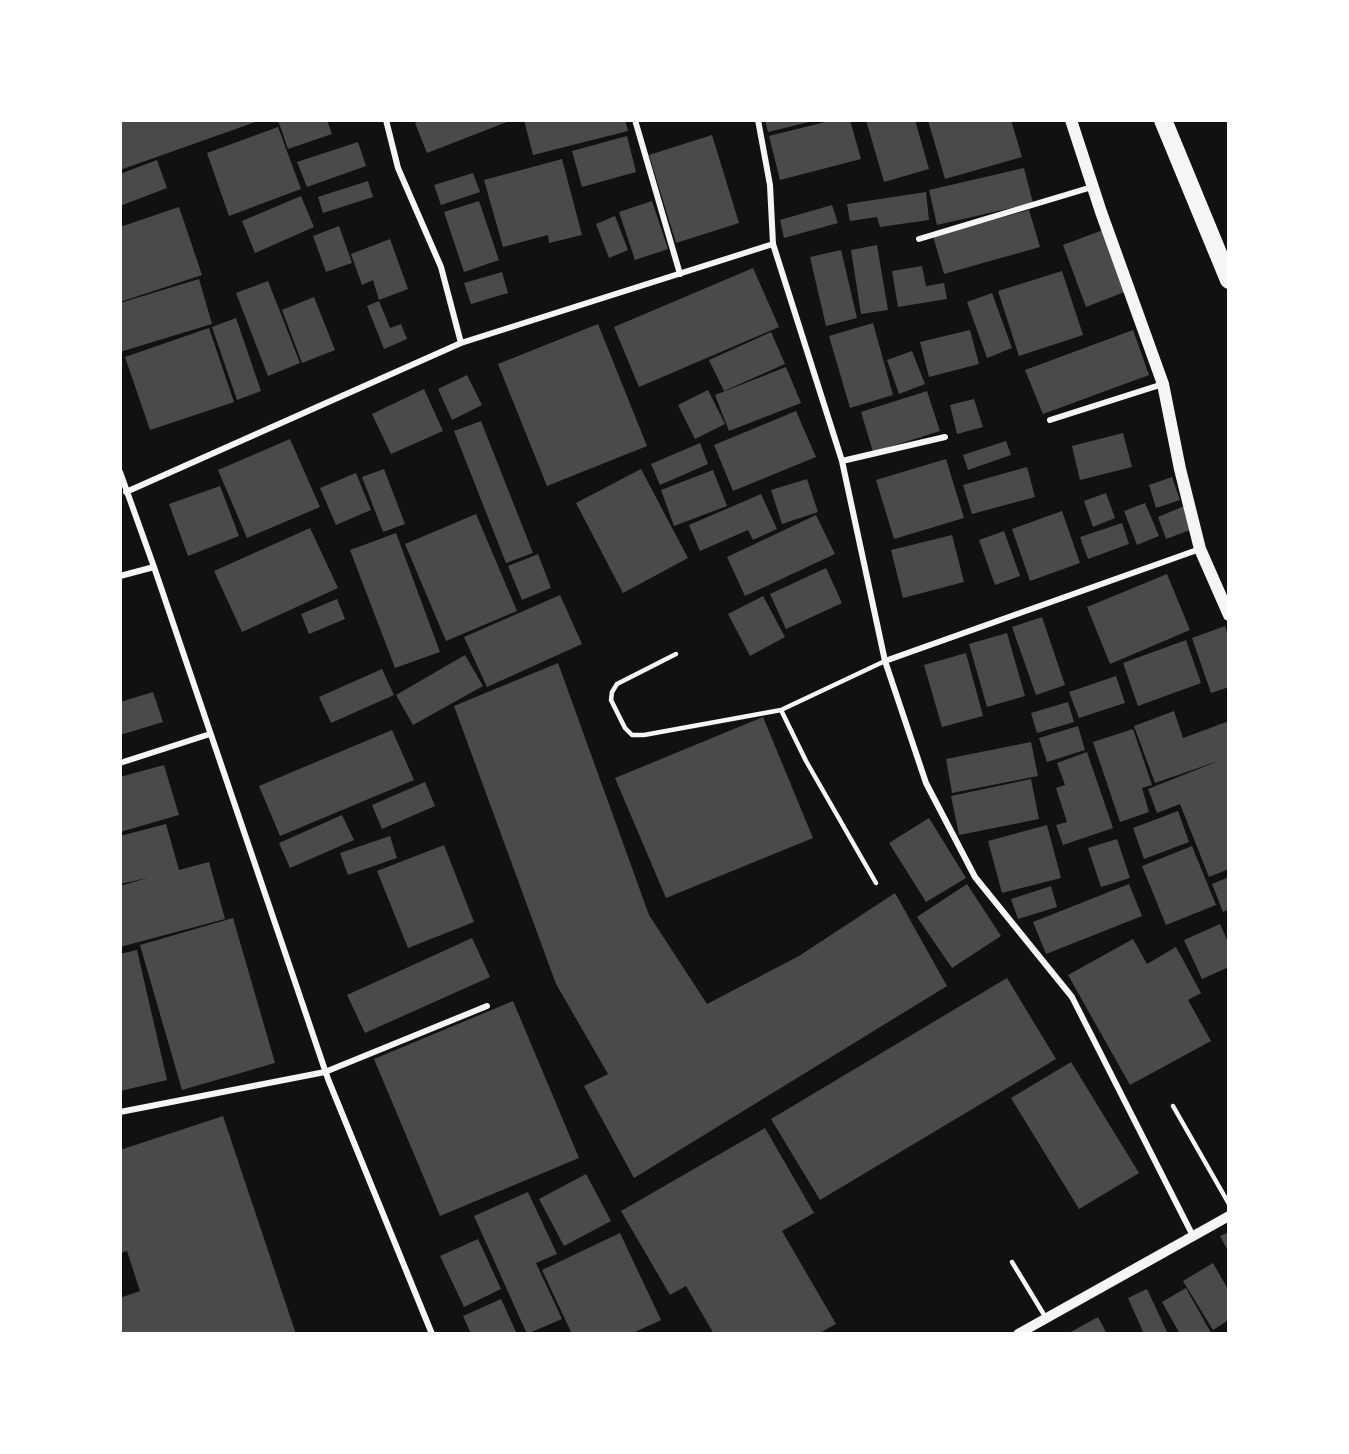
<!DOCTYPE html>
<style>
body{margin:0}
#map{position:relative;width:1349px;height:1454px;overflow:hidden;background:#111;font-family:Arial,sans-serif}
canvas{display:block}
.frame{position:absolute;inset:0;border:122px solid #fff;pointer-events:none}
</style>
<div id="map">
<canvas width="1349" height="1454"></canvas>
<div class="frame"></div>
</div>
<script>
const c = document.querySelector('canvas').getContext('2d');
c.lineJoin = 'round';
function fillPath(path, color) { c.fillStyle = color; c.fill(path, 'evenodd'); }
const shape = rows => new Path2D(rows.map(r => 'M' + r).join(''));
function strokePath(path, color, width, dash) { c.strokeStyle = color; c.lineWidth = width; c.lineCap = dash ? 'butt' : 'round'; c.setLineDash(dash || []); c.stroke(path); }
const building = shape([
 [120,120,261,120,120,170],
 [278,120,327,120,332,134,288,149],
 [421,120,512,120,427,153,415,123],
 [524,120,625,120,628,131,533,155],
 [765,120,813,120,813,121,768,132],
 [833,120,850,120,861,159,780,180,769,136],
 [866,120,915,120,929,169,884,182],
 [928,120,1011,120,1022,157,945,179],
 [278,127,301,189,229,216,207,153],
 [712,135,739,223,676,243,649,155],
 [627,136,636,172,582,187,572,151],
 [358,142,366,166,307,187,297,162],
 [562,159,582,235,549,243,548,235,503,247,484,180],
 [157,160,167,188,120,206,120,174],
 [1024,168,1033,203,937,225,929,190],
 [473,173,480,192,441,205,434,185],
 [368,181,373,197,323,213,318,197],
 [926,192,929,220,880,227,877,217,850,221,847,204],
 [301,196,314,227,255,253,242,221],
 [479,201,499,260,464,272,444,212],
 [652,201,668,249,635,260,619,212],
 [832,205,838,223,784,238,780,220],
 [179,207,202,275,120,302,120,227],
 [1029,210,1040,247,944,274,933,236],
 [615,216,628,250,609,258,596,224],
 [339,226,352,263,326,272,313,236],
 [1103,230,1127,291,1086,307,1063,245],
 [390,239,408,289,379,300,373,280,362,285,351,254],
 [877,245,888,310,861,314,851,250],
 [841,250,857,318,826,326,810,257],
 [922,266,926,286,944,283,947,299,898,307,892,271],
 [753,268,779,327,639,387,614,327],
 [1062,271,1083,335,1019,356,998,291],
 [502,272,508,293,471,304,464,283],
 [199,279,212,324,120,352,120,303],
 [268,281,300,363,268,376,236,293],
 [992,293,1012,348,987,358,967,302],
 [314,297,335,350,302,363,282,310],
 [379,301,390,328,401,324,407,339,384,349,367,306],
 [236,318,261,391,237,400,212,327],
 [873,323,893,395,850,408,829,336],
 [598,324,647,446,547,486,498,364],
 [209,328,234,402,150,430,125,357],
 [970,330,979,364,929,377,920,342],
 [1133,330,1149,375,1043,414,1025,370],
 [771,332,785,364,724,391,709,360],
 [912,351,925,384,899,394,887,360],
 [786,367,801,403,729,431,715,395],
 [467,375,482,405,452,420,438,389],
 [424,389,443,431,391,454,372,414],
 [708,390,725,424,695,439,678,405],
 [927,391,940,431,873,452,861,412],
 [974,399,983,427,957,434,950,405],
 [796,411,816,457,733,491,714,445],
 [481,421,533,553,506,563,454,431],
 [1123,433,1132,467,1080,480,1072,446],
 [290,439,320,507,247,538,218,470],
 [1006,441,1011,455,968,470,963,455],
 [700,443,708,464,660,485,651,464],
 [946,459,964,518,894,539,876,480],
 [1027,467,1035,497,972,514,963,485],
 [384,469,405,524,383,532,362,477],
 [641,469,688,558,623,593,576,503],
 [713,470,727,506,674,526,661,490],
 [356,473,371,510,336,525,320,488],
 [1172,477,1180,500,1156,508,1149,485],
 [807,479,818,512,782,524,771,490],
 [220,486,239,536,188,556,169,504],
 [1106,493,1115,518,1093,527,1084,501],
 [761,494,777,529,753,540,748,530,700,551,689,525],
 [1145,503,1159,536,1137,545,1124,511],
 [1184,506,1193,529,1166,539,1158,517],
 [1062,511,1080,563,1030,581,1012,529],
 [476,514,517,611,446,641,405,544],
 [816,515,835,554,745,596,727,557],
 [1122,523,1129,544,1088,559,1080,537],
 [310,528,338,588,242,632,214,571],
 [1004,531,1020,576,995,585,979,540],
 [396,533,440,652,395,668,350,550],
 [952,535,964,582,903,598,891,550],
 [538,554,551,588,522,600,508,566],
 [826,568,842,603,786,629,770,594],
 [1167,574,1190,630,1110,664,1087,607],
 [560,595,582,644,487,687,464,637],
 [763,596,785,637,750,656,728,614],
 [337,599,345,619,309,634,301,614],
 [1042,617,1065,685,1036,695,1012,627],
 [1225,626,1229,637,1229,687,1211,693,1192,638],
 [1007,633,1025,696,987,707,969,644],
 [1186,640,1201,683,1138,706,1123,663],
 [966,653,983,716,942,727,924,665],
 [465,655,483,686,413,725,396,695],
 [558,663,649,915,707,1004,799,956,895,893,947,986,634,1178,584,1086,608,1074,556,984,454,706],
 [382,669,394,695,331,723,319,697],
 [1116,676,1125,703,1079,718,1069,692],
 [153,692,163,722,120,735,120,702],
 [1068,702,1074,722,1037,733,1031,713],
 [1174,711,1183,738,1229,721,1229,869,1209,877,1180,804,1157,813,1148,789,1221,760,1155,783,1134,726],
 [763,717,813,838,666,898,615,778],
 [1078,726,1085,750,1047,762,1039,738],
 [1133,729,1152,785,1142,788,1149,812,1120,822,1093,742],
 [392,730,414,780,280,836,259,786],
 [1031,742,1038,776,952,793,946,759],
 [1087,752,1113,828,1063,845,1056,825,1067,822,1056,788,1065,785,1057,763],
 [164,765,179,815,120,832,120,777],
 [1031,779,1039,819,959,835,951,796],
 [425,782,435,806,382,829,372,805],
 [1178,811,1189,842,1144,859,1133,828],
 [342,815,354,840,290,868,279,843],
 [929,818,966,878,926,902,889,843],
 [166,824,179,870,209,862,225,919,120,947,120,886,147,878,120,884,120,836],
 [1047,825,1061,878,1002,893,988,841],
 [390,836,397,858,348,875,340,853],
 [1117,839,1130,878,1101,887,1088,848],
 [444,845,474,922,408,948,377,871],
 [1192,846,1216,905,1166,925,1142,866],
 [1229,877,1229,909,1223,912,1212,884],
 [967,884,1001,936,952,968,917,917],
 [1129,884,1142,916,1046,954,1033,922],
 [1051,886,1057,907,1018,919,1011,899],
 [233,918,275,1063,182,1090,140,945],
 [1220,924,1229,944,1229,967,1202,979,1184,940],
 [472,938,490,977,365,1033,347,995],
 [1133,939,1147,964,1176,947,1201,993,1188,1000,1211,1041,1130,1085,1068,975],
 [137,950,167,1080,120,1091,120,954],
 [1007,978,1056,1059,820,1200,771,1119],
 [513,1001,579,1158,440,1216,374,1059],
 [1071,1062,1139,1173,1079,1209,1011,1098],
 [223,1116,296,1334,120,1334,120,1298,140,1291,127,1251,120,1253,120,1150],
 [765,1128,814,1213,782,1231,836,1324,818,1334,714,1334,686,1286,670,1295,621,1211],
 [586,1174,611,1221,564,1246,539,1199],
 [528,1192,557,1254,536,1263,562,1319,527,1334,474,1216],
 [1229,1232,1229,1253,1220,1236],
 [620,1233,661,1320,631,1334,572,1334,542,1270],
 [478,1239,501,1289,464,1307,440,1256],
 [1213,1263,1229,1291,1229,1320,1213,1330,1183,1281],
 [1186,1288,1206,1324,1212,1334,1180,1334,1162,1302],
 [1147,1289,1168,1334,1144,1334,1128,1298],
 [501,1299,517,1334,471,1334,463,1316],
 [1098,1317,1107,1334,1067,1334]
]);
const service = shape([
 [676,654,617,684,612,692,611,700,625,728,632,735,644,735,781,710],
 [876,883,806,761,781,710,885,661],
 [1173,1106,1229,1204],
 [1012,1262,1046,1318]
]);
const minor = shape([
 [386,120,398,168,441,267,461,343],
 [635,120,680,274],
 [758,120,770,185,773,244,842,461,885,661,926,783,975,877,1072,997,1193,1236],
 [919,239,1092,187],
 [1050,420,1163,384],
 [842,461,945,437],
 [120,472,154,567,328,1079,432,1334],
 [126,492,461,343,773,244],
 [120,576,154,567],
 [885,661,1200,549],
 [120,763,210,734],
 [120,1112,325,1072,487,1006]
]);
const tertiary = shape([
 [1018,1334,1229,1216]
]);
const secondary = shape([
 [1071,120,1101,212,1163,384,1180,469,1200,549,1229,615]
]);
const motorway = shape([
 [1163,120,1229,280]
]);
fillPath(building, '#4a4a4a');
strokePath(service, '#f5f5f5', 4.5);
strokePath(minor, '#f5f5f5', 6);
strokePath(tertiary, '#f5f5f5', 10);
strokePath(secondary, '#f5f5f5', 12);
strokePath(motorway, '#f5f5f5', 18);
</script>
